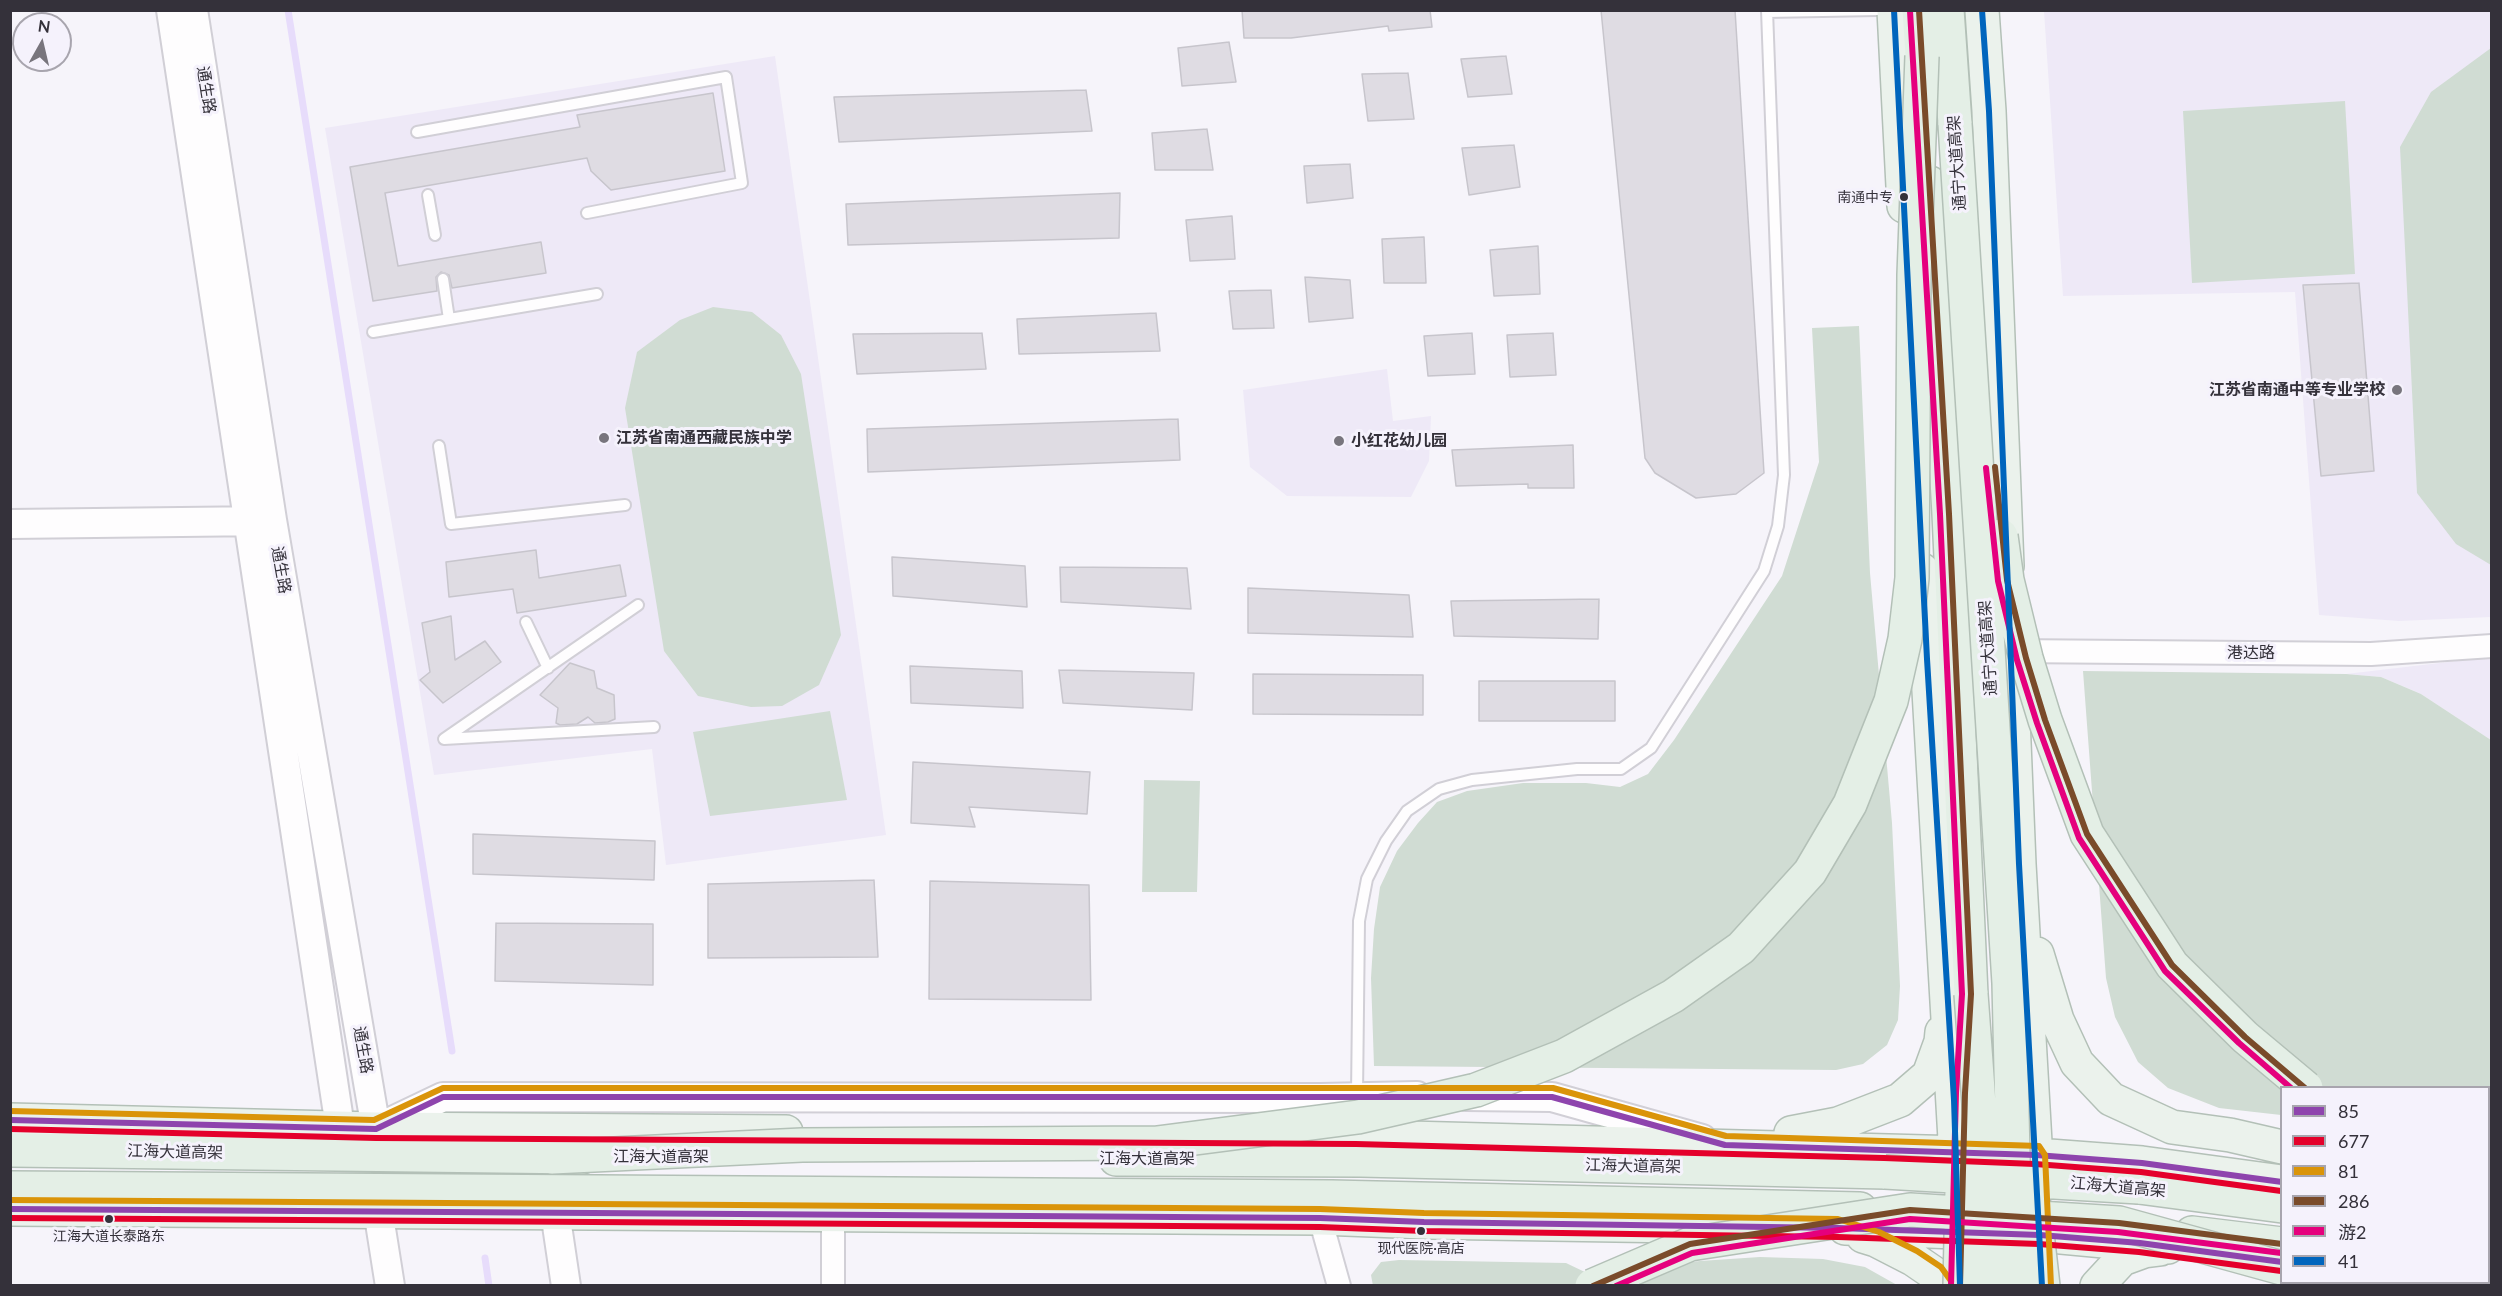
<!DOCTYPE html>
<meta charset="utf-8">
<style>
body{margin:0}
#map{position:relative;width:2502px;height:1296px;overflow:hidden;background:#f6f4fa;font-family:Lato,"Noto Sans SC",sans-serif}
canvas{display:block}
.frame{position:absolute;inset:0;border:12px solid #34313a;pointer-events:none}
.legend{position:absolute;left:2280px;top:1086px;width:210px;height:198px;box-sizing:border-box;background:#f5f2fc;border:2px solid #a8a5ae;margin:0;padding:8px 10px;list-style:none;font-size:18px;color:#34313a}
.legend li{display:flex;align-items:center;gap:12px;height:30px}
.legend b{width:30px;border:2px solid #a8a5ae}
.north{position:absolute;left:12px;top:12px;width:60px;height:60px;box-sizing:border-box;background:#f5f2fc;border:2px solid #a8a5ae;border-radius:50%;rotate:8deg;font-size:16px;font-weight:700;line-height:24px;text-align:center;color:#34313a}
.north::after{content:'';display:block;margin:auto;width:21px;height:27px;background:#78757d;clip-path:polygon(50% 0,100% 100%,50% 72%,0 100%)}
</style>
<div id="map">
<canvas width="2502" height="1296"></canvas>
<div class="frame"></div>
<ul class="legend">
<li><b style="height:8px;background:#8e44ad"></b>85</li>
<li><b style="height:8px;background:#e4002b"></b>677</li>
<li><b style="height:8px;background:#da9409"></b>81</li>
<li><b style="height:8px;background:#7a4b2a"></b>286</li>
<li><b style="height:8px;background:#e5007d"></b>游2</li>
<li><b style="height:8px;background:#0065bd"></b>41</li>
</ul>
<div class="north">N</div>
</div>
<script>
const c = document.querySelector('canvas').getContext('2d');
c.lineJoin = 'round';
function fillPath(path, color) { c.fillStyle = color; c.fill(path, 'evenodd'); }
const shape = rows => new Path2D(rows.map(r => 'M' + r).join(''));
function strokePath(path, color, width, dash) { c.strokeStyle = color; c.lineWidth = width; c.lineCap = dash ? 'butt' : 'round'; c.setLineDash(dash || []); c.stroke(path); }
function drawText(font, color, halo, rows, align = 'center') {
  c.font = font + ' Lato,"Noto Sans SC",sans-serif'; c.lineWidth = 6; c.setLineDash([]); c.textBaseline = 'middle'; c.strokeStyle = halo; c.fillStyle = color; for (const [text, x, y, turn = 0] of rows) {
    c.save(); c.translate(x, y); c.rotate((+turn || 0) * Math.PI / 180); c.textAlign = isNaN(turn) ? turn : align; if (halo) c.strokeText(text, 0, 0); c.fillText(text, 0, 0); c.restore();
  }
}
const built = shape([
 [2044,11,2491,11,2491,617,2399,621,2319,615,2295,292,2063,296],
 [775,56,886,835,666,865,652,749,434,775,325,128],
 [1387,369,1393,421,1431,416,1429,461,1411,497,1287,496,1250,467,1243,390],
 [2491,657,2491,740,2421,694,2381,677,2346,674]
]);
const green = shape([
 [2491,48,2491,565,2456,544,2417,493,2400,147,2431,92],
 [2345,101,2355,274,2192,283,2183,111],
 [713,307,752,312,781,335,801,374,841,635,819,685,782,706,751,707,698,696,664,651,625,408,637,352,680,320],
 [1859,326,1870,573,1892,823,1900,986,1898,1020,1887,1045,1863,1064,1836,1070,1374,1066,1371,978,1374,929,1380,887,1397,851,1418,823,1437,802,1467,791,1523,783,1586,783,1620,787,1648,774,1674,740,1782,576,1819,462,1812,328],
 [2083,671,2346,674,2381,677,2421,694,2491,740,2491,1128,2489,1128,2488,1088,2282,1088,2281,1115,2219,1108,2168,1088,2138,1062,2115,1017,2106,978],
 [830,711,847,800,710,816,693,732],
 [1144,780,1200,781,1197,892,1142,892],
 [1760,1257,1823,1259,1865,1267,1897,1285,1373,1286,1371,1275,1381,1262,1399,1260,1566,1263,1589,1274,1700,1261]
]);
const stream = shape([
 [288,10,452,1051],
 [485,1258,489,1286]
]);
const building = shape([
 [1242,10,1430,10,1432,27,1389,31,1388,26,1291,38,1244,38,1242,10],
 [1601,10,1735,10,1764,473,1736,494,1696,498,1655,473,1645,458,1601,10],
 [1229,42,1236,82,1182,86,1178,48,1229,42],
 [1506,56,1512,94,1468,97,1461,59,1506,56],
 [1408,73,1414,119,1368,121,1362,74,1408,73],
 [1086,90,1092,131,839,142,834,97,1086,90],
 [713,93,725,171,611,190,591,171,587,158,385,193,398,266,541,242,546,273,452,288,449,275,441,272,436,277,437,291,373,301,350,167,580,127,577,115,713,93],
 [1207,129,1213,170,1155,170,1152,133,1207,129],
 [1514,145,1520,187,1469,195,1462,148,1514,145],
 [1350,164,1353,198,1307,203,1304,166,1350,164],
 [1120,193,1119,238,848,245,846,204,1120,193],
 [1232,216,1235,259,1190,261,1186,220,1232,216],
 [1424,237,1426,283,1384,283,1382,239,1424,237],
 [1538,246,1540,294,1494,296,1490,250,1538,246],
 [1305,277,1350,280,1353,318,1309,322,1305,277],
 [2359,283,2374,471,2321,476,2303,285,2359,283],
 [1271,290,1274,328,1233,329,1229,291,1271,290],
 [1156,313,1160,351,1019,354,1017,319,1156,313],
 [982,333,986,369,857,374,853,334,982,333],
 [1472,333,1475,374,1428,376,1424,336,1472,333],
 [1553,333,1556,375,1510,377,1507,335,1553,333],
 [1178,419,1180,460,868,472,867,429,1178,419],
 [1573,445,1574,488,1528,488,1528,484,1456,486,1452,450,1573,445],
 [536,550,539,578,620,565,626,596,517,613,513,589,449,597,446,562,536,550],
 [892,557,1025,566,1027,607,893,596,892,557],
 [1060,567,1187,568,1191,609,1061,602,1060,567],
 [1248,588,1409,595,1413,637,1248,633,1248,588],
 [1599,599,1598,639,1454,636,1451,601,1599,599],
 [451,616,455,660,485,641,501,662,443,703,420,680,430,672,422,623,451,616],
 [570,663,594,671,597,688,614,695,615,719,608,722,595,723,588,717,577,724,560,725,556,723,558,708,540,695,570,663],
 [910,666,1022,671,1023,708,911,703,910,666],
 [1059,670,1194,673,1192,710,1063,703,1059,670],
 [1253,674,1423,675,1423,715,1253,714,1253,674],
 [1479,681,1615,681,1615,721,1479,721,1479,681],
 [913,762,1090,772,1087,814,969,807,975,827,911,823,913,762],
 [473,834,655,841,654,880,473,874,473,834],
 [874,880,878,957,708,958,708,884,874,880],
 [930,881,1089,885,1091,1000,929,999,930,881],
 [496,923,653,924,653,985,495,981,496,923]
]);
const service = shape([
 [1767,12,1877,10],
 [417,132,726,77,742,183,587,213],
 [428,195,435,235],
 [443,279,449,319],
 [373,332,597,294],
 [439,446,451,524,625,505],
 [638,605,444,739,654,727],
 [526,622,548,668],
 [1357,1095,1359,921,1367,879,1386,841,1407,811,1439,789,1472,780,1577,769,1621,769,1651,748,1764,571,1778,526,1784,475,1767,10]
]);
const minor = shape([
 [2010,651,2371,654,2492,646],
 [833,1214,833,1286],
 [1320,1218,1339,1286]
]);
const tertiary = shape([
 [171,10,340,1127],
 [193,10,272,520,376,1129,443,1097,1320,1098,1417,1096],
 [10,524,266,521],
 [1466,1096,1552,1097,1702,1139],
 [378,1210,390,1286],
 [555,1212,566,1286]
]);
const primary = shape([
 [1894,10,1904,206],
 [1982,10,1989,111,2007,566],
 [1922,570,1957,1174],
 [2009,621,2019,864,2037,1177],
 [2037,954,2057,1020,2077,1063,2111,1099,2172,1127,2230,1135,2282,1147],
 [10,1120,376,1129,786,1132],
 [1791,1133,1838,1124,1900,1100,1929,1075,1941,1042,1942,1032],
 [1299,1135,2036,1155,2142,1163,2282,1182],
 [2488,1202,2492,1203],
 [10,1209,1320,1218,1424,1222,1743,1227],
 [1845,1228,2040,1235,2168,1247],
 [1863,1236,1876,1240,1913,1259,1935,1274,1944,1286],
 [2425,1282,2446,1286],
 [2097,1286,2122,1259,2144,1251,2160,1249]
]);
const trunk = shape([
 [1919,10,1924,84],
 [1947,10,1955,124],
 [1930,183,1949,514,1971,994],
 [10,1150,582,1157],
 [1116,1159,1360,1160,1885,1172],
 [2488,1179,2492,1180],
 [2139,1187,2282,1206],
 [10,1188,1332,1197,1860,1209],
 [2192,1233,2282,1244],
 [2488,1234,2492,1235],
 [2488,1271,2492,1271],
 [2329,1282,2339,1286]
]);
const trunkBridge = shape([
 [1955,124,2009,983,2016,1286],
 [2001,536,2007,580,2026,658,2045,720,2087,834,2172,965,2245,1037,2306,1088],
 [1971,994,1982,1145,1986,1286],
 [552,1157,802,1145,1157,1143,1358,1117,1476,1090,1564,1056,1673,996,1741,948,1810,872,1850,804,1891,701,1905,639,1912,578,1914,275,1922,56],
 [1885,1172,2139,1187],
 [2033,1198,2043,1286],
 [1592,1286,1690,1244,1910,1210,2119,1223,2282,1268],
 [1960,1286,1962,1191]
]);
const bus1 = shape([
 [10,1120,376,1129,443,1097,1552,1097,1725,1145,2036,1155,2142,1163,2282,1182],
 [10,1209,1320,1218,1424,1222,1838,1228,2040,1235,2140,1243,2282,1262]
]);
const bus2 = shape([
 [10,1129,376,1138,1356,1144,1884,1158,2035,1164,2141,1172,2281,1191],
 [10,1218,1320,1227,1424,1231,1838,1237,2039,1244,2139,1252,2281,1271]
]);
const bus3 = shape([
 [10,1111,374,1120,443,1088,1553,1088,1726,1136,2039,1146,2045,1155,2051,1286],
 [10,1200,1320,1209,1424,1213,1838,1219,1879,1232,1917,1251,1941,1267,1951,1281]
]);
const bus4 = shape([
 [1919,10,1949,514,1971,994,1965,1093,1960,1286],
 [1995,467,2007,580,2026,658,2045,720,2087,834,2172,965,2245,1037,2305,1088],
 [1593,1286,1690,1244,1910,1210,2119,1223,2282,1244]
]);
const bus5 = shape([
 [1910,11,1940,514,1962,994,1956,1093,1951,1286],
 [1986,468,1998,581,2017,660,2037,723,2079,838,2165,971,2239,1043,2291,1088],
 [1616,1286,1692,1253,1910,1219,2118,1232,2281,1253]
]);
const bus6 = shape([
 [1894,10,1927,659,1954,1100,1960,1286],
 [1982,10,1989,111,2019,864,2042,1286]
]);
const markers = [
 [1904,197,5,"#34313a"],
 [2397,390,6,"#78757d"],
 [604,438,6,"#78757d"],
 [1339,441,6,"#78757d"],
 [109,1219,5,"#34313a"],
 [1421,1231,5,"#34313a"]
];
const busNames = [
 ["南通中专",1893,197,"right"],
 ["江海大道长泰路东",109,1236],
 ["现代医院·高店",1421,1248]
];
const streetNames = [
 ["通生路",206,90,81],
 ["通宁大道高架",1957,163,-94],
 ["通生路",281,570,80],
 ["通宁大道高架",1988,648,-94],
 ["港达路",2251,653],
 ["通生路",363,1050,80],
 ["江海大道高架",175,1152,1],
 ["江海大道高架",661,1157],
 ["江海大道高架",1147,1159],
 ["江海大道高架",1633,1166,1],
 ["江海大道高架",2118,1187,5]
];
const poiNames = [
 ["江苏省南通中等专业学校",2385,390,"right"],
 ["江苏省南通西藏民族中学",616,438],
 ["小红花幼儿园",1351,441]
];
fillPath(built, '#eee9f7');
fillPath(green, '#d0dcd3');
strokePath(stream, '#e7dcfb', 7);
fillPath(building, '#dfdce3');
strokePath(building, '#c7c5cc', 1.5);
strokePath(service, '#d1cfd6', 14);
strokePath(minor, '#d1cfd6', 26);
strokePath(tertiary, '#d1cfd6', 32);
strokePath(primary, '#b3c0b7', 36);
strokePath(trunk, '#b3c0b7', 36);
strokePath(service, '#fefdfe', 10);
strokePath(minor, '#fefdfe', 22);
strokePath(tertiary, '#fefdfe', 28);
strokePath(primary, '#ebf2ec', 33);
strokePath(trunk, '#e4efe6', 33);
strokePath(trunkBridge, '#b3c0b7', 36, []);
strokePath(trunkBridge, '#e4efe6', 33);
strokePath(bus1, '#8e44ad', 6);
strokePath(bus2, '#e4002b', 6);
strokePath(bus3, '#da9409', 6);
strokePath(bus4, '#7a4b2a', 6);
strokePath(bus5, '#e5007d', 6);
strokePath(bus6, '#0065bd', 6);
for (const [x, y, r, color] of markers) { const dot = new Path2D(); dot.arc(x, y, r, 0, 2 * Math.PI); c.fillStyle = color; c.fill(dot); strokePath(dot, '#f5f2fc', 2); }
drawText('14px', '#34313a', '#f5f2fc', busNames);
drawText('16px', '#34313a', '#f5f2fc', streetNames);
drawText('bold 16px', '#34313a', '#f5f2fc', poiNames, 'left');
</script>
